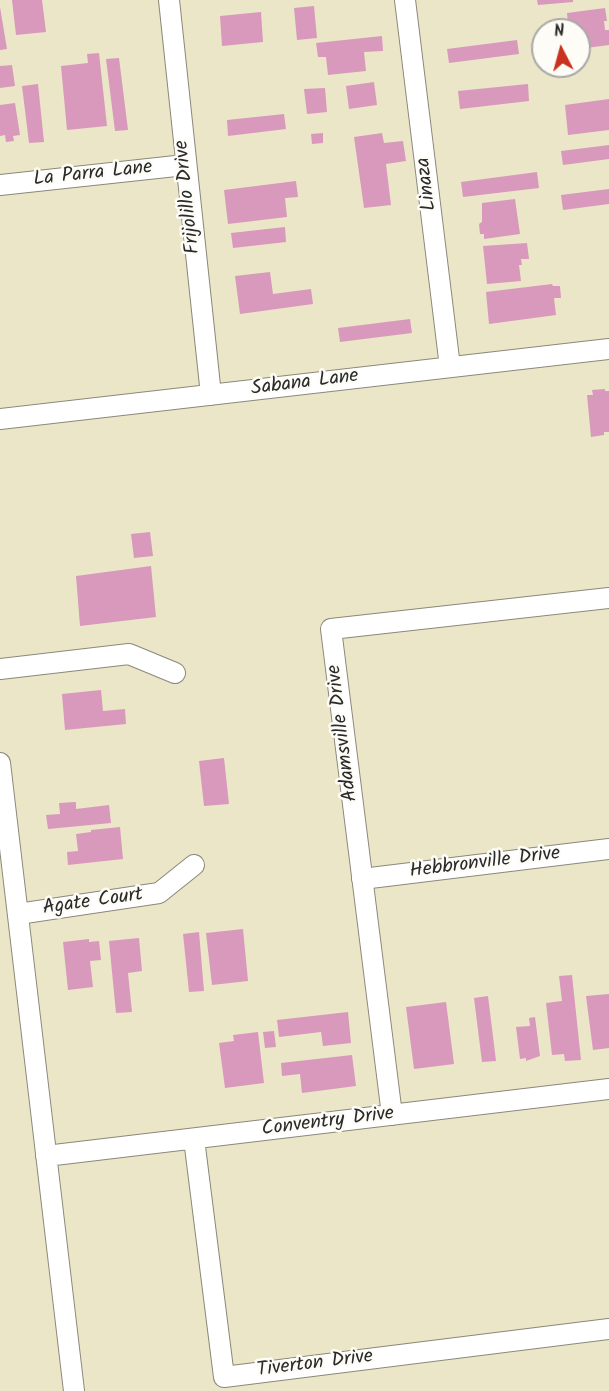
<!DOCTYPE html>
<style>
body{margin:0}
#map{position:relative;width:609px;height:1391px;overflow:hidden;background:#ebe6c8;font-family:Kalam,sans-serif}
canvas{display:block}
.north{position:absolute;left:531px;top:18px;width:60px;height:60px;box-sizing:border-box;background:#fdfcf7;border:2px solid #a9a8a5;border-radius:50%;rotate:354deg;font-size:16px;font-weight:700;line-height:24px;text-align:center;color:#2b2b2b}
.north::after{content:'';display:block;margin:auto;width:21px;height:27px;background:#c8321e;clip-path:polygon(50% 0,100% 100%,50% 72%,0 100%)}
</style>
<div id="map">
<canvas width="609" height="1391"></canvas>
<div class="north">N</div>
</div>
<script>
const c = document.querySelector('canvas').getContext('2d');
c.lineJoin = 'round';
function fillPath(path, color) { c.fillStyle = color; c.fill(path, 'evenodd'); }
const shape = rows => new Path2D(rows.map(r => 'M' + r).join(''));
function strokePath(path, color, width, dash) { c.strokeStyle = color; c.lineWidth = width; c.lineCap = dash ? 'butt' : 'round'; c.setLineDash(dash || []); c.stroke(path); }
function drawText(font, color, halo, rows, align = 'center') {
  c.font = font + ' Kalam,sans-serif'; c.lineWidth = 5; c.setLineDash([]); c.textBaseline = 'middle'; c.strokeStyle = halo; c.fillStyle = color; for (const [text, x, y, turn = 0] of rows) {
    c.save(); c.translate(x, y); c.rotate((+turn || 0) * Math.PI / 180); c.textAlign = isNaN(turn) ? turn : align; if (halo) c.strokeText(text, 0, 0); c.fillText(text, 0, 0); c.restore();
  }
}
const building = shape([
 [12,0,42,0,46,32,16,35],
 [537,0,573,0,573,2,538,5],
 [314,6,317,38,297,40,294,8],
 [0,7,7,49,0,50],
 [605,8,607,21,604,21,605,30,609,30,609,45,579,49,579,30,563,30,562,25,568,25,567,13],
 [261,12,263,42,222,46,220,16],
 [382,36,383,51,364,52,366,71,328,75,326,57,318,57,316,43],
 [517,40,519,54,449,63,447,49],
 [99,53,107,126,67,130,61,66,88,63,87,54],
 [119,58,128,130,115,131,106,59],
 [12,65,15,86,0,88,0,66],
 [374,82,377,105,349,109,346,86],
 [38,84,44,142,29,143,22,86],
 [528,84,529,101,460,109,458,91],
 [325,88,327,112,307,114,304,89],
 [609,99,609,130,568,135,565,105],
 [15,103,20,135,13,136,14,141,6,142,5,135,0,136,0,105],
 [284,114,286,129,228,136,227,120],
 [323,133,323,143,312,144,311,134],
 [382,133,384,143,403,141,406,161,386,164,391,205,364,208,354,137],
 [609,145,609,159,563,165,561,151],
 [537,172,539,188,463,197,461,182],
 [296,181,298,197,285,198,287,217,228,224,224,190],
 [609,189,609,204,563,210,561,195],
 [515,199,520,234,484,239,484,234,480,234,479,224,482,222,482,203],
 [285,227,286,242,233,248,231,233],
 [527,243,529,259,521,259,522,265,519,265,521,281,487,284,483,246],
 [270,272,273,294,311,289,313,304,240,314,235,276],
 [552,284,553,286,560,286,561,298,554,298,556,315,489,324,486,292],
 [410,319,412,333,340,342,338,328],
 [605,389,605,391,609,391,609,432,604,432,604,435,591,437,587,395,593,395,592,390],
 [150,532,153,556,134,558,131,534],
 [151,566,156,617,80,626,76,576],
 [101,690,103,711,125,709,126,724,65,730,62,694],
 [224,758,229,804,204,806,199,761],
 [76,802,76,809,109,805,111,823,48,829,46,815,60,814,59,803],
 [120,827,123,859,68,865,67,852,78,851,76,834,91,832,91,830],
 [243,929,248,981,212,985,206,933],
 [199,932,204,991,189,992,183,934],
 [139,938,142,971,128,973,132,1012,116,1013,109,941],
 [89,939,89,942,99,941,101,960,90,961,93,987,68,990,63,942],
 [572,975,581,1060,565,1061,564,1054,552,1055,546,1003,562,1001,559,976],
 [609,994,609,1048,593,1050,586,996],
 [488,996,496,1061,482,1062,474,998],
 [446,1002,454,1064,414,1069,406,1007],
 [348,1012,351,1043,323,1046,321,1032,279,1037,277,1020],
 [535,1017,540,1056,526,1061,526,1058,520,1059,516,1027,530,1026,529,1018],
 [274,1031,276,1047,265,1048,263,1032],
 [258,1032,264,1083,225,1088,219,1043,234,1041,233,1035],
 [352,1055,356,1086,302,1093,300,1074,282,1076,281,1063]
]);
const street = shape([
 [169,0,211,395],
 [405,0,450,367],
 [0,185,185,165],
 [0,419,609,349],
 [0,669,129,654,175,673],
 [0,763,74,1391],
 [362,879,609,849],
 [18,914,159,893,194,865],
 [392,1115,331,629,609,598],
 [194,1139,224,1377,609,1329],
 [46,1156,609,1089]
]);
const streetNames = [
 ["La Parra Lane",93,175,-6],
 ["Linaza",428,184,-97],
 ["Frijolillo Drive",189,197,-96],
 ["Sabana Lane",305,384,-7],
 ["Adamsville Drive",344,733,-97],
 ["Hebbronville Drive",485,864,-7],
 ["Agate Court",93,903,-8],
 ["Conventry Drive",328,1123,-7],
 ["Tiverton Drive",315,1365,-7]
];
fillPath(building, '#d899bc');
strokePath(street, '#8b887a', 22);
strokePath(street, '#fff', 20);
drawText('20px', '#2b2b2b', '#fdfcf7', streetNames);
</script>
